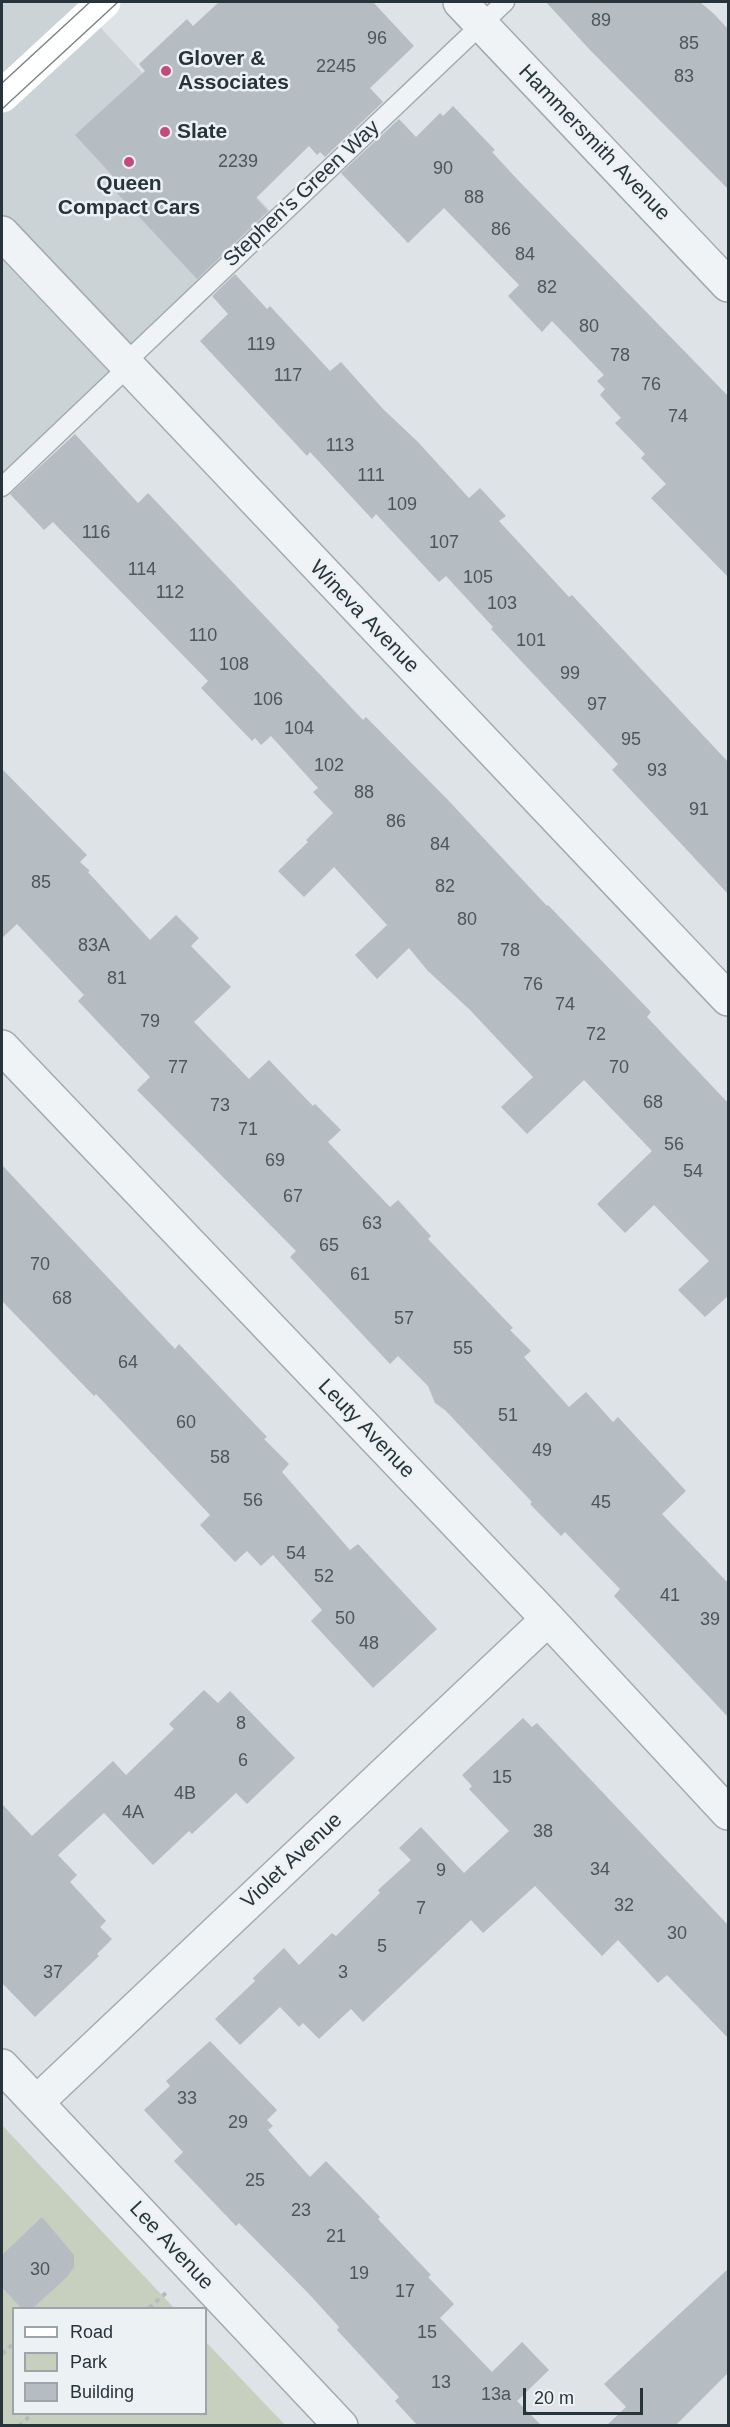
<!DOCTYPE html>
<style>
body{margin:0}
#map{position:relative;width:730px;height:2427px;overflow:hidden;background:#dde3e6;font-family:Arial,sans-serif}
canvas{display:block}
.frame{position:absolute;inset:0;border:3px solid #28343b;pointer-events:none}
.legend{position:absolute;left:12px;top:2307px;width:195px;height:108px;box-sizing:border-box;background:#ecf1f4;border:2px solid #9ea5aa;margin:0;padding:8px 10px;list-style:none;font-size:18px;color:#28343b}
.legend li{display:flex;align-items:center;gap:12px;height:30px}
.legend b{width:30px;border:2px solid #9ea5aa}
.scale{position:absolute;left:523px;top:2388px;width:120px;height:27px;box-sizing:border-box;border:3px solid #28343b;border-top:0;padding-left:8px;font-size:18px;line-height:21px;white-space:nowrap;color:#28343b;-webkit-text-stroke:4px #ecf1f4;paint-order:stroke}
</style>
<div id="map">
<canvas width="730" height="2427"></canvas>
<div class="frame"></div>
<ul class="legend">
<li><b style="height:8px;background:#fff"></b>Road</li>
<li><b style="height:16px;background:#c7cfbf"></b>Park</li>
<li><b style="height:16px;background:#b5bdc2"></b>Building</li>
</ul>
<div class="scale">20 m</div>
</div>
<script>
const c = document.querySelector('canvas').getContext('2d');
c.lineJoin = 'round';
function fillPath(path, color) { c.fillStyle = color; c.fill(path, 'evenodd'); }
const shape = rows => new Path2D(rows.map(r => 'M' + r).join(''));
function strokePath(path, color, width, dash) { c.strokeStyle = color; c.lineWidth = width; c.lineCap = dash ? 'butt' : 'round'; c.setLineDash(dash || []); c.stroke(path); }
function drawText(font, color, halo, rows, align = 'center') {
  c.font = font + ' Arial,sans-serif'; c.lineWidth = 5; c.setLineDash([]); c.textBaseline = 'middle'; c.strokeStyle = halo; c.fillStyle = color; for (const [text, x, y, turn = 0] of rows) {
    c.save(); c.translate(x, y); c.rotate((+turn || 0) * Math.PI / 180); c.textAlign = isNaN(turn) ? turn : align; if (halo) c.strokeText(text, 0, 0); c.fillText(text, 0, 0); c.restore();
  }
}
const built = shape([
 [2,2,77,2,283,225,2,493]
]);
const green = shape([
 [2,2125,174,2308,14,2308,14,2414,206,2414,206,2342,285,2425,2,2425]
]);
const building = shape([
 [219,2,373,2,414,46,370,88,383,102,325,157,320,152,317,155,309,146,256,198,268,211,197,279,116,192,122,186,75,135,145,71,139,64,187,19,193,26],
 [546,2,700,2,714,14,729,30,729,190,590,50],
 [453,106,495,150,492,152,516,178,729,397,729,578,651,498,666,484,641,458,645,454,615,423,621,418,600,395,605,389,597,381,604,375,552,321,542,332,508,296,519,285,444,208,408,243,341,173,399,119,416,137,440,113,443,116],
 [235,274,267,309,270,306,330,371,341,362,383,409,418,442,469,498,480,488,506,516,499,521,569,597,572,595,729,763,729,895,612,770,618,764,491,629,493,627,446,576,439,582,376,514,372,519,310,452,307,456,200,341,228,314,212,296],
 [75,434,138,503,148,493,363,720,366,717,448,800,547,906,548,905,651,1012,647,1017,729,1104,729,1295,705,1317,678,1290,709,1261,654,1205,625,1233,597,1204,652,1151,606,1103,584,1080,527,1134,501,1107,533,1077,469,1009,428,971,409,948,377,979,355,955,387,925,334,867,304,897,278,871,308,842,306,840,333,813,313,792,318,788,271,736,261,745,255,738,252,741,201,688,208,681,53,522,44,530,10,494],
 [2,769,87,855,80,862,90,871,88,872,150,940,176,915,199,938,191,946,231,987,194,1022,249,1079,269,1060,313,1106,315,1104,341,1130,328,1142,390,1207,398,1200,431,1236,428,1239,513,1328,510,1330,531,1351,524,1357,569,1407,586,1392,613,1422,618,1417,686,1491,662,1514,729,1584,729,1718,614,1596,620,1589,565,1532,561,1536,530,1504,532,1502,445,1410,435,1403,428,1386,398,1356,390,1364,290,1257,296,1251,137,1090,150,1077,78,1001,84,995,17,924,2,938],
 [2,1165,175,1349,179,1344,267,1437,264,1439,289,1464,282,1472,350,1550,358,1544,437,1629,373,1688,311,1621,322,1610,273,1555,261,1566,247,1551,235,1562,200,1525,210,1515,96,1394,94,1396,2,1301],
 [204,1690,218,1703,230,1691,295,1758,247,1804,236,1793,192,1834,189,1831,153,1865,104,1813,58,1855,77,1875,70,1882,106,1921,100,1927,112,1939,97,1954,99,1956,35,2017,2,1983,2,1804,32,1836,113,1761,126,1775,174,1729,169,1724],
 [523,1718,532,1727,537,1723,729,1926,729,2039,667,1975,658,1983,618,1940,602,1956,535,1886,483,1933,471,1920,363,2022,351,2009,319,2039,303,2023,299,2027,280,2007,240,2045,215,2019,255,1981,253,1978,284,1948,299,1965,332,1933,336,1936,380,1893,378,1890,411,1860,399,1848,421,1827,464,1873,509,1831,469,1789,472,1786,462,1775],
 [210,2041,277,2110,267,2120,273,2126,268,2130,310,2177,326,2161,380,2217,378,2219,431,2275,428,2277,454,2304,440,2318,492,2372,522,2342,549,2370,517,2401,542,2426,418,2426,395,2401,399,2397,337,2330,339,2327,309,2294,239,2223,236,2226,174,2161,183,2152,144,2110,170,2086,166,2081],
 [42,2217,74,2255,74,2267,67,2277,33,2308,21,2308,2,2287,2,2255],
 [729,2268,729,2372,675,2426,606,2426,626,2407,604,2384]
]);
const path = shape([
 [149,2308,166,2293],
 [2,2354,14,2343],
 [19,2426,32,2414]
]);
const lane = shape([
 [124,364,505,2],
 [2,487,127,368]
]);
const street = shape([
 [460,2,728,285],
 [2,233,728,999],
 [2,1047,548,1619,728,1813],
 [2,2066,341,2426],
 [37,2102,548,1619]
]);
const secondary = shape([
 [2,96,104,2]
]);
const tram = shape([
 [2,83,90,2],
 [2,109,118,2]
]);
const markers = [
 [166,71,6,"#c44a7b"],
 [165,132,6,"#c44a7b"],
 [129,162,6,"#c44a7b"]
];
const numberNames = [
 ["89",601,21],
 ["96",377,39],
 ["85",689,44],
 ["2245",336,67],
 ["83",684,77],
 ["2239",238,162],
 ["90",443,169],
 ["88",474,198],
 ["86",501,230],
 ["84",525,255],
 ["82",547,288],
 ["80",589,327],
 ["119",261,345],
 ["78",620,356],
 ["117",288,376],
 ["76",651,385],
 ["74",678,417],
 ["113",340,446],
 ["111",371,476],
 ["109",402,505],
 ["116",96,533],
 ["107",444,543],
 ["114",142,570],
 ["105",478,578],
 ["112",170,593],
 ["103",502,604],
 ["110",203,636],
 ["101",531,641],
 ["108",234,665],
 ["99",570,674],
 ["106",268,700],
 ["97",597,705],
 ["104",299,729],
 ["95",631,740],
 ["102",329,766],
 ["93",657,771],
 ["88",364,793],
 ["91",699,810],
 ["86",396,822],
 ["84",440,845],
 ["85",41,883],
 ["82",445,887],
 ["80",467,920],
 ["83A",94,946],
 ["78",510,951],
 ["81",117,979],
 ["76",533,985],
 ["74",565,1005],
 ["79",150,1022],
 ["72",596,1035],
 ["77",178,1068],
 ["70",619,1068],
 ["68",653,1103],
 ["73",220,1106],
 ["71",248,1130],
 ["56",674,1145],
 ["69",275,1161],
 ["54",693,1172],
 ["67",293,1197],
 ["63",372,1224],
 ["65",329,1246],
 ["70",40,1265],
 ["61",360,1275],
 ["68",62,1299],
 ["57",404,1319],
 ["55",463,1349],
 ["64",128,1363],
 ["51",508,1416],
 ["60",186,1423],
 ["49",542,1451],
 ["58",220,1458],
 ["56",253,1501],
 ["45",601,1503],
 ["54",296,1554],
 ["52",324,1577],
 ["41",670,1596],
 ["50",345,1619],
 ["39",710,1620],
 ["48",369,1644],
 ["8",241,1724],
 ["6",243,1761],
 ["15",502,1778],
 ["4B",185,1794],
 ["4A",133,1813],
 ["38",543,1832],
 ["34",600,1870],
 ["9",441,1871],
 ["32",624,1906],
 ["7",421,1909],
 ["30",677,1934],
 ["5",382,1947],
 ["37",53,1973],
 ["3",343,1973],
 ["33",187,2099],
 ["29",238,2123],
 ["25",255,2181],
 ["23",301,2211],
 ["21",336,2237],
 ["30",40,2270],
 ["19",359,2274],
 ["17",405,2292],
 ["15",427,2333],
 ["13",441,2383],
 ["13a",496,2395]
];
const poiNames = [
 ["Glover &",178,59],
 ["Associates",178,83],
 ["Slate",177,132],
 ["Queen",129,184,"center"],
 ["Compact Cars",129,208,"center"]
];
const streetNames = [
 ["Hammersmith Avenue",594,143,46],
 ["Stephen's Green Way",302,194,-43],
 ["Wineva Avenue",364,617,46],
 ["Leuty Avenue",366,1429,46],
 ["Violet Avenue",292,1861,-43],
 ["Lee Avenue",171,2246,47]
];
fillPath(built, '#ccd3d7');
fillPath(green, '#c7cfbf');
fillPath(building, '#b5bdc2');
strokePath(lane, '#a3abaf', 21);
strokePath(street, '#a3abaf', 36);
strokePath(path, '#b4babd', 4, [4.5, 4.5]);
strokePath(lane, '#f0f3f5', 18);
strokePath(street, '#f0f3f5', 33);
strokePath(secondary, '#fff', 33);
strokePath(tram, '#78868e', 1.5);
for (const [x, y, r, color] of markers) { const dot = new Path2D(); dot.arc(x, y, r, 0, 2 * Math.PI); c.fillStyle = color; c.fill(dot); strokePath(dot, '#ecf1f4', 2); }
drawText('18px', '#4b565d', null, numberNames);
drawText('bold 21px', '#28343b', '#ecf1f4', poiNames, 'left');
drawText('21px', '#28343b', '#ecf1f4', streetNames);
</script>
